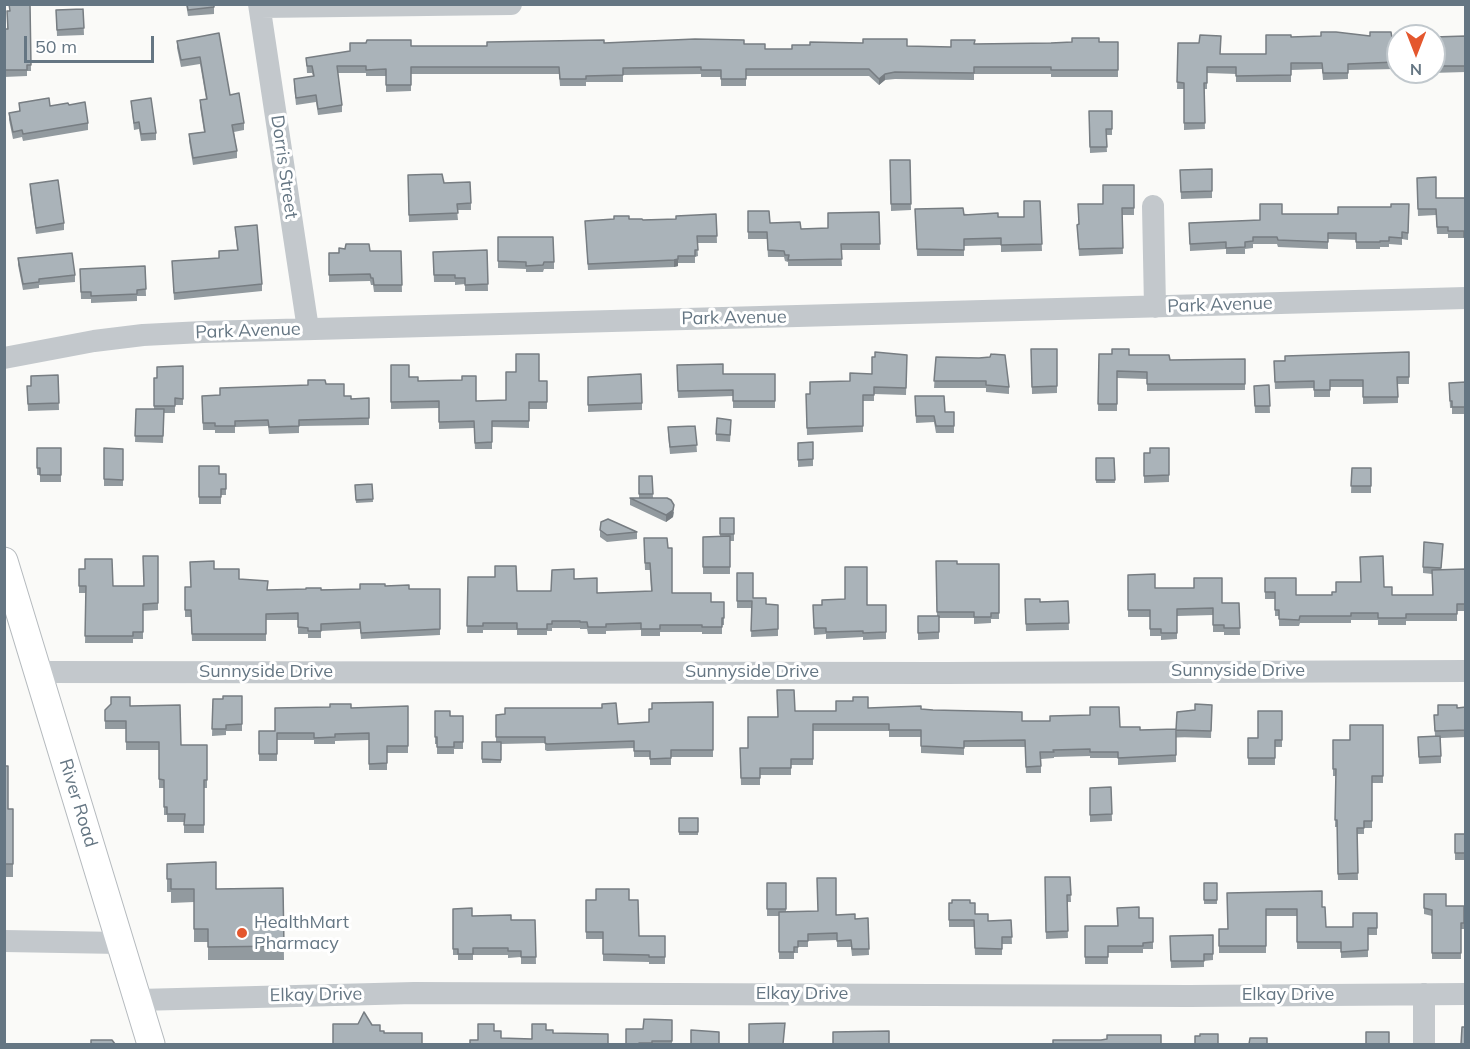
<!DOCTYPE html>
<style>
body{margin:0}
#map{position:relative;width:1470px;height:1049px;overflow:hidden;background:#fafaf8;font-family:Mulish,sans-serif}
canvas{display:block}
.frame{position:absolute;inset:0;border:6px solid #657683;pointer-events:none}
.north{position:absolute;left:1386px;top:24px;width:60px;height:60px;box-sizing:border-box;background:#fff;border:2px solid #c1c8cd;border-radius:50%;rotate:180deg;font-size:16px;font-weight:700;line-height:24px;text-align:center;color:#657683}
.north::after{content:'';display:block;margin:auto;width:21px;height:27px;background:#e4572e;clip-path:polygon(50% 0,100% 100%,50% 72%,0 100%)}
.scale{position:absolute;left:24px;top:36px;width:130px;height:27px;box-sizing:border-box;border:3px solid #657683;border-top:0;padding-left:8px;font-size:18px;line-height:21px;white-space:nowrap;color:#657683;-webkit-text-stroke:4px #fff;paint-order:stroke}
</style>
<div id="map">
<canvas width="1470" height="1049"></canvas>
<div class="frame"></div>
<div class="north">N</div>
<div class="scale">50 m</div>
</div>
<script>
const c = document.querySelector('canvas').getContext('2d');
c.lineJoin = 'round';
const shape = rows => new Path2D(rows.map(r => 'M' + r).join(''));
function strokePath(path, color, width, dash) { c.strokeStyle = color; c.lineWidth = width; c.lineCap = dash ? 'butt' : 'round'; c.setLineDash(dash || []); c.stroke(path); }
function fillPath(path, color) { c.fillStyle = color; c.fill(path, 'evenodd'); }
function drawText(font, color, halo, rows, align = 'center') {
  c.font = font + ' Mulish,sans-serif'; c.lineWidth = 6; c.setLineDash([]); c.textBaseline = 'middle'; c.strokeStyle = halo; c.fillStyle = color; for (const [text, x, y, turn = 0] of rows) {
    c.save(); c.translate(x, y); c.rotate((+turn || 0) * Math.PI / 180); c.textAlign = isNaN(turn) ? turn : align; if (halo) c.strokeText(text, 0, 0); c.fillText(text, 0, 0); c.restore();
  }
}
const minor = shape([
 [259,4,308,329],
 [260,7,511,4],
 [1153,206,1155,307],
 [4,358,94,341,143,335,203,332,1466,298],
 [38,672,943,673,1466,671],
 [4,941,120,943],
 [1424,994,1424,1044],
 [138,1000,414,993,1189,996,1466,994]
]);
const major = shape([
 [4,561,151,1044]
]);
const wall = shape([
 [30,4,31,71,27,71,27,76,4,77,4,29,7,29,9,11],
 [86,4,101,4,101,6],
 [186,4,214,4,214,14,188,16],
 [83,9,84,35,57,36,56,10],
 [219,33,230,95,244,123,244,130,234,132,237,151,237,158,193,165,189,141,189,134,204,132,200,107,200,100,206,99,200,64,181,67,177,48,177,41],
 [1466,36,1466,72,1396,74,1396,69,1348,70,1348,79,1323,80,1322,69,1291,70,1291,82,1236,82,1236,74,1207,73,1207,89,1204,89,1205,129,1184,130,1184,89,1177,89,1178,43,1220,54,1266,54,1291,37,1398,38,1398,72,1434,72,1434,37],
 [1118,42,1118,77,1051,77,1051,74,974,74,974,80,895,79,885,80,879,85,869,76,746,76,746,86,721,86,721,77,701,77,701,74,623,75,623,82,586,82,586,86,560,86,559,74,411,74,411,91,386,92,386,76,366,76,366,73,338,73,342,105,342,112,318,115,316,102,296,105,294,86,294,79,313,76,312,73,307,73,306,58,411,46,487,46,604,43,744,44,765,49,792,49,907,46,951,47,974,44],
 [131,101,156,133,156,140,141,141,139,129,134,130],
 [19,103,50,106,69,105,88,123,88,130,23,141,22,137,13,139,9,120,9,113,19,111],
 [1089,111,1112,111,1112,135,1106,135,1107,152,1090,153],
 [890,160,910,160,911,210,891,211],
 [1212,169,1212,198,1181,199,1180,170],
 [408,175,444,183,471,203,471,210,457,210,458,220,409,222],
 [1417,178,1436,198,1466,198,1466,244,1464,244,1464,238,1448,238,1448,234,1437,234,1436,215,1418,216],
 [30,184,64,223,64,230,36,234,30,191],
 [1134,185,1134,215,1122,215,1123,254,1079,256,1077,225,1103,204],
 [1040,201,1042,251,1001,252,1001,245,964,246,964,256,917,256,915,209,998,217,1024,217],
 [1409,204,1408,240,1402,239,1402,245,1389,244,1389,247,1380,247,1380,249,1356,249,1356,240,1328,239,1328,249,1278,247,1277,244,1253,244,1253,248,1245,249,1245,254,1226,254,1226,249,1190,251,1189,223,1260,220,1282,214,1338,214,1391,207],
 [748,211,770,223,801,229,828,228,879,212,880,250,841,250,842,266,788,266,788,262,785,261,784,257,768,257,767,239,748,239],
 [716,214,717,243,697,243,698,256,695,257,695,263,678,263,678,266,674,267,588,270,585,221,629,219,643,220,676,219],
 [235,227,262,284,262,291,174,300,172,261,219,258,219,251,237,250],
 [498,237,554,262,554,269,544,269,543,272,526,272,526,269,498,268],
 [487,250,488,291,465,291,465,284,455,285,455,282,434,282,433,252],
 [370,251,401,251,402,292,374,292,373,285,371,285,370,281,329,282,329,253],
 [18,258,75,275,75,282,39,285,39,288,23,290,18,265],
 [145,266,146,296,137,296,137,301,91,303,91,299,81,299,80,269],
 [1031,349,1057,349,1057,393,1032,394],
 [1409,352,1409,384,1398,384,1398,403,1363,404,1363,387,1330,387,1330,397,1314,397,1314,388,1275,389,1274,361],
 [1099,354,1129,355,1170,360,1245,359,1245,390,1147,391,1147,379,1117,378,1117,411,1098,411],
 [907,355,906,395,874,394,874,401,863,401,863,432,807,435,806,394,810,394,872,374],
 [936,357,1009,387,1009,394,986,392,986,388,934,388],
 [391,365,409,377,418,381,476,401,506,400,539,381,547,381,547,409,529,409,529,428,492,427,492,449,475,449,474,428,439,429,439,408,391,409],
 [677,365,723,374,775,374,775,408,733,408,733,396,678,398],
 [183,366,183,405,175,405,175,413,164,413,163,443,135,442,136,409,154,409,154,378,157,378],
 [58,375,59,410,28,411,27,386,31,386],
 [588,377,642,403,642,410,588,412],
 [1466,382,1466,414,1452,414,1452,408,1450,408,1449,383],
 [326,384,344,396,351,399,369,398,369,425,299,426,299,433,269,434,268,426,235,427,235,433,215,433,215,430,203,430,202,396,220,395],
 [1269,385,1270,413,1255,413,1254,386],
 [915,396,945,412,954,412,954,433,936,433,934,422,916,423],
 [695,426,697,452,670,454,668,434],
 [731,426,730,442,716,441,716,434],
 [813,442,813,466,798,467,798,443],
 [37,448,61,448,61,482,40,482,40,475,37,475],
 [104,448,123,449,123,486,104,486],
 [1169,448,1169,482,1144,483,1144,453,1150,453],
 [1096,458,1114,458,1115,483,1096,483],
 [199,466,219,474,226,474,226,495,221,495,221,504,199,504],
 [1352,468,1371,468,1371,493,1351,493],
 [639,476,652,476,653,498,674,512,673,517,666,522,630,505,630,498,639,498],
 [372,484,373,502,356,503,355,485],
 [720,518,734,518,734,541,730,541,730,574,703,574,703,537,720,536],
 [600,530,637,532,637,539,607,542,600,537],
 [644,538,668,548,672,593,711,602,724,602,724,625,722,625,722,634,702,634,702,632,660,632,660,636,641,636,641,630,606,631,606,634,588,634,587,629,580,629,580,628,552,628,552,631,547,631,547,635,517,635,517,630,483,630,483,633,467,633,468,577,517,591,551,591,574,579,597,593,651,591,650,570,645,570],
 [1443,550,1441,570,1466,569,1466,611,1457,611,1457,621,1406,621,1406,625,1378,625,1378,620,1351,620,1351,623,1300,623,1299,626,1279,626,1279,616,1275,616,1275,599,1265,599,1265,578,1296,595,1332,595,1384,587,1392,595,1433,595,1432,574,1423,573,1423,567],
 [158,556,158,610,143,611,143,639,133,639,133,643,85,643,86,593,79,593,79,575,113,586,143,586],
 [936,561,957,564,999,564,999,619,991,619,991,623,974,624,974,618,939,618,939,639,918,640,918,616,937,616],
 [214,569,267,590,360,589,385,586,409,589,440,589,440,635,361,639,360,629,321,631,321,638,308,638,308,634,298,634,298,620,266,620,266,641,192,641,191,617,185,617,185,587,191,587],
 [737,573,753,598,766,604,778,605,778,636,751,637,752,608,737,608],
 [1128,575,1155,588,1222,603,1239,603,1240,635,1224,635,1224,632,1213,632,1213,615,1177,616,1177,639,1161,640,1161,636,1150,636,1150,617,1128,617],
 [1025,599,1040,602,1068,601,1069,630,1026,631],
 [813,605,886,605,886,639,863,640,863,637,826,639,826,634,814,635],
 [242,696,242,731,226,731,226,735,212,736,213,699,223,699],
 [713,702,713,757,671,757,671,765,650,765,650,757,634,757,634,748,547,751,545,750,545,743,501,744,501,763,482,763,482,742,496,742,496,715,618,724,649,722],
 [1212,705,1211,738,1176,737,1177,712,1195,710],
 [130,706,181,745,207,745,207,788,204,788,204,833,184,833,184,822,167,822,167,815,164,815,164,788,159,788,159,750,126,750,126,729,105,729,105,710],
 [408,706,408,753,387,753,387,770,369,770,369,740,335,741,335,744,314,744,314,740,277,740,277,761,259,761,259,731,275,731,330,707,351,708],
 [1466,707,1466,737,1441,738,1441,763,1419,764,1418,737,1435,736,1434,715,1438,715,1457,708],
 [868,708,921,709,1022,721,1120,727,1140,730,1176,729,1176,762,1118,765,1118,758,1090,758,1090,756,1054,757,1054,758,1041,759,1041,773,1026,773,1025,747,964,747,964,755,921,753,921,737,889,737,889,731,813,731,813,765,791,765,791,775,760,775,760,785,741,785,740,748,748,748,778,717,795,711,836,711],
 [435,711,450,716,463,716,463,749,454,749,454,754,437,754,437,744,435,744],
 [1282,711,1282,747,1275,747,1275,765,1248,765,1248,738,1258,738],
 [1383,725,1383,783,1372,783,1372,828,1364,828,1364,834,1357,834,1358,880,1338,880,1337,827,1335,827,1336,776,1333,776,1333,740,1350,740],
 [4,766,8,809,13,809,13,877,4,877],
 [1111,787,1112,821,1090,822,1090,788],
 [679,818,698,818,698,835,679,835],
 [1455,834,1466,834,1466,860,1455,860],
 [167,864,216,889,283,888,284,960,208,960,208,942,194,942,194,902,171,903,171,892,167,892],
 [1045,877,1070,877,1071,902,1067,902,1068,938,1046,939],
 [767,883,786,883,786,912,836,915,855,919,868,918,869,955,852,956,851,947,837,947,837,940,808,941,808,947,798,947,798,953,794,953,794,959,779,959,779,916,767,916],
 [1204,883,1217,883,1217,904,1204,904],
 [1227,893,1322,907,1326,927,1353,927,1377,913,1377,935,1368,935,1368,957,1341,958,1341,949,1297,949,1297,916,1266,916,1266,953,1219,953,1219,929,1228,929],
 [1424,894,1446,906,1464,906,1464,929,1461,929,1461,959,1432,959,1432,916,1424,914],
 [586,900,629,900,639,936,665,936,665,964,649,964,649,962,603,961,603,939,586,939],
 [949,903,970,903,975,914,988,921,1011,920,1012,944,1002,944,1002,955,975,955,974,927,949,927],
 [453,909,472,916,511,920,535,920,536,964,521,964,521,957,508,958,508,955,473,955,473,960,458,960,458,955,453,955],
 [1139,918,1153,918,1153,949,1143,949,1143,953,1108,953,1108,964,1085,964,1085,926,1117,926],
 [1213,935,1213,960,1204,961,1204,967,1171,968,1170,936],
 [672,1020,672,1044,626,1044,643,1029]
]);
const shadedWall = shape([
 [885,74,885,80,879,85,879,79],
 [678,259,678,266,674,267,674,260],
 [674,505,673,517,666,522,666,515]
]);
const building = shape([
 [9,4,30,4,31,65,27,65,27,70,4,70,4,29,8,29,7,11,10,11,9,4],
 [187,4,214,4,214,7,188,10,187,4],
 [83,9,84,28,57,30,56,10,83,9],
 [1321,32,1336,32,1370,36,1370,32,1391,32,1392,38,1398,38,1398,67,1396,67,1396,62,1348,64,1348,73,1323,73,1322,63,1291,63,1291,75,1236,76,1236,67,1207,67,1207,83,1204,83,1205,123,1184,123,1184,83,1177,82,1178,43,1199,43,1200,35,1221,36,1220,54,1266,54,1266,35,1291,35,1291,37,1321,36,1321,32],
 [219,33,230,95,239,93,244,123,232,125,237,151,193,158,189,134,205,132,200,100,207,99,200,57,181,60,177,41,219,33],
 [1466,36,1466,66,1434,66,1434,37,1466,36],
 [1072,38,1099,38,1099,42,1118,42,1118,70,1051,70,1051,67,974,67,974,73,895,72,885,74,879,79,869,69,746,69,746,79,721,79,721,70,701,70,701,67,623,68,623,75,586,76,586,79,560,79,559,67,411,67,411,85,386,85,386,69,366,70,366,66,337,66,342,105,318,109,316,95,296,98,294,79,314,76,312,66,307,66,306,58,350,51,350,43,366,43,367,40,411,40,411,46,487,46,487,42,604,40,604,43,695,39,744,40,744,44,765,44,765,49,792,49,792,45,810,45,810,42,863,43,863,39,907,39,907,46,951,47,951,40,975,40,974,44,1051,43,1072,42,1072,38],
 [49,98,50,106,68,103,69,105,85,102,88,123,23,134,22,130,13,132,9,113,20,111,19,103,49,98],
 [151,98,156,133,141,134,139,122,134,123,131,101,151,98],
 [1089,111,1112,111,1112,129,1106,129,1107,147,1090,147,1089,111],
 [890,160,910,160,911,204,891,204,890,160],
 [1212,169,1212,191,1181,192,1180,170,1212,169],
 [442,174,444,183,470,182,471,203,457,204,458,213,409,215,408,175,442,174],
 [1436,177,1436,198,1466,198,1466,237,1464,237,1464,231,1448,231,1448,227,1437,227,1436,209,1418,209,1417,178,1436,177],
 [58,180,64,223,36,228,30,184,58,180],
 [1103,185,1134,185,1134,208,1122,208,1123,248,1079,249,1077,225,1079,224,1078,204,1103,204,1103,185],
 [1024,201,1040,201,1042,244,1001,245,1001,238,964,239,964,250,917,249,915,209,963,208,964,215,998,213,998,217,1024,217,1024,201],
 [1260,204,1282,204,1282,214,1338,214,1338,207,1391,207,1391,204,1409,204,1408,233,1402,232,1402,238,1389,237,1389,241,1380,241,1380,242,1356,242,1356,233,1328,233,1328,242,1278,240,1277,237,1253,237,1253,241,1245,242,1245,247,1226,248,1226,242,1190,244,1189,223,1260,220,1260,204],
 [748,211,769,211,770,223,800,222,801,229,828,228,828,213,879,212,880,244,841,244,842,259,788,260,789,255,785,255,784,251,768,250,767,232,748,232,748,211],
 [716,214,717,236,697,236,698,250,695,250,695,256,678,256,678,259,674,260,588,264,585,221,614,219,614,216,629,216,629,219,642,219,643,220,676,219,676,216,716,214],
 [257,225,262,284,174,293,172,261,219,258,219,251,238,250,235,227,257,225],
 [498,237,553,237,554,262,544,262,543,265,526,266,526,262,498,261,498,237],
 [346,244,369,244,370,251,401,251,402,285,374,285,373,278,371,278,370,274,329,275,329,253,339,253,339,248,345,249,346,244],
 [487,250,488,284,465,285,465,278,455,278,455,275,434,275,433,252,487,250],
 [72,253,75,275,39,279,39,282,23,284,18,258,72,253],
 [145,266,146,289,137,290,137,294,91,296,91,292,81,292,80,269,145,266],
 [1031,349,1057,349,1057,386,1032,387,1031,349],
 [1112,349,1129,349,1129,355,1169,355,1170,360,1245,359,1245,384,1147,384,1147,372,1117,371,1117,404,1098,404,1099,354,1112,354,1112,349],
 [875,352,907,355,906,388,874,387,874,395,863,395,863,426,807,428,806,394,810,394,810,382,850,381,850,373,872,374,872,357,875,357,875,352],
 [1409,352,1409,377,1397,377,1398,397,1363,397,1363,380,1330,380,1330,390,1314,390,1314,381,1275,382,1274,361,1285,361,1285,356,1409,352],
 [516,354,539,354,539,381,547,381,547,402,529,402,529,421,492,421,492,442,475,443,474,421,439,422,439,401,391,402,391,365,409,365,409,377,418,377,418,381,462,380,462,376,476,376,476,401,506,400,506,372,516,372,516,354],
 [991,354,1005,355,1009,387,986,385,986,381,934,381,936,357,979,358,990,357,991,354],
 [723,364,723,374,775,374,775,401,733,401,733,390,678,391,677,365,723,364],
 [183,366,183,399,175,398,175,406,154,406,154,378,157,378,157,367,183,366],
 [641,374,642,403,588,405,588,377,641,374],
 [58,375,59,403,28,404,27,386,31,386,31,376,58,375],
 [308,380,325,380,326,384,344,384,344,396,351,396,351,399,369,398,369,418,299,420,299,426,269,427,268,420,235,421,235,426,215,426,215,423,203,423,202,396,220,395,220,388,308,385,308,380],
 [1466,382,1466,407,1452,407,1452,401,1450,401,1449,383,1466,382],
 [1269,385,1270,406,1255,406,1254,386,1269,385],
 [915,396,944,396,945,412,954,412,954,426,936,426,934,416,916,416,915,396],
 [136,409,164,409,163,436,135,436,136,409],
 [717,418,731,420,730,435,716,434,717,418],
 [695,426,697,445,670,447,668,427,695,426],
 [813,442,813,459,798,460,798,443,813,442],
 [37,448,61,448,61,475,40,475,40,468,37,468,37,448],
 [104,448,123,449,123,480,104,479,104,448],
 [1150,448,1169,448,1169,475,1144,476,1144,453,1150,453,1150,448],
 [1096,458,1114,458,1115,480,1096,480,1096,458],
 [199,466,219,466,219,474,226,474,226,489,221,489,221,497,199,497,199,466],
 [1352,468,1371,468,1371,486,1351,486,1352,468],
 [639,476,652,476,653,494,639,494,639,476],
 [372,484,373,499,356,500,355,485,372,484],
 [630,498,667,498,671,500,674,505,673,510,666,515,630,498],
 [720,518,734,518,734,534,720,534,720,518],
 [608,519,637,532,607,535,600,530,601,522,608,519],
 [730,536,730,567,703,567,703,537,730,536],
 [644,538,667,538,668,548,672,548,672,593,711,593,711,602,724,602,724,618,722,618,722,627,702,627,702,625,660,625,660,629,641,629,641,623,606,624,606,627,588,627,587,622,580,622,580,621,552,621,552,624,547,624,547,629,517,629,517,623,483,623,483,626,467,626,468,577,495,577,495,566,516,566,517,591,551,591,552,570,574,569,574,579,597,578,597,593,652,591,650,563,645,563,644,538],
 [1424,542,1443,544,1441,568,1423,567,1424,542],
 [143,556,158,556,158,603,143,604,143,632,133,632,133,636,85,636,86,586,79,586,79,569,85,569,85,559,112,559,113,586,144,586,143,556],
 [1383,556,1384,587,1392,587,1392,595,1433,595,1432,570,1466,569,1466,604,1457,604,1457,614,1406,614,1406,618,1378,618,1378,613,1351,613,1351,616,1300,616,1299,620,1279,619,1279,610,1275,610,1275,592,1265,592,1265,578,1296,578,1296,595,1332,595,1332,592,1336,592,1336,582,1361,582,1360,557,1383,556],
 [214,561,214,569,239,569,239,579,268,581,267,590,306,589,306,588,321,588,321,590,360,589,360,584,385,584,385,586,409,585,409,589,440,589,440,629,361,633,360,622,321,624,321,631,308,631,308,628,298,627,298,613,266,614,266,634,192,634,191,610,185,610,185,587,191,587,190,562,214,561],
 [936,561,957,561,957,564,999,564,999,613,991,613,991,617,974,617,974,612,937,612,936,561],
 [845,567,867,567,867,605,886,605,886,632,863,633,863,631,826,632,826,628,814,628,813,605,822,605,822,600,845,599,845,567],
 [737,573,753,573,753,598,766,598,766,604,778,605,778,629,751,631,752,601,737,601,737,573],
 [1155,574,1155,588,1194,588,1194,578,1222,578,1222,603,1239,603,1240,628,1224,628,1224,625,1213,625,1213,608,1177,609,1177,633,1161,633,1161,629,1150,629,1150,610,1128,610,1128,575,1155,574],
 [1025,599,1040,599,1040,602,1068,601,1069,623,1026,624,1025,599],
 [918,616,939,616,939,632,918,633,918,616],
 [777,690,794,690,795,711,836,711,836,701,853,701,853,697,868,697,868,708,921,706,921,709,933,710,1022,712,1022,721,1050,721,1050,716,1090,715,1090,707,1119,707,1120,727,1140,727,1140,730,1176,729,1176,755,1118,758,1118,752,1090,752,1090,749,1053,750,1054,752,1040,752,1041,766,1026,767,1025,740,964,741,964,748,921,746,921,730,889,730,889,724,813,724,813,759,791,759,791,768,760,768,760,778,741,778,740,748,748,748,748,717,778,717,777,690],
 [223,696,242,696,242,724,226,725,226,729,212,729,213,699,223,699,223,696],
 [111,697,130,697,130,706,180,705,181,745,207,745,207,780,204,780,204,825,184,825,185,814,167,814,167,807,164,807,164,780,159,779,159,742,126,742,126,721,105,721,105,710,111,704,111,697],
 [713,702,713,750,671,750,671,758,650,759,650,751,634,751,634,741,547,744,545,743,545,737,496,737,496,715,505,714,505,708,602,708,602,704,616,703,618,724,649,722,649,709,652,709,652,703,713,702],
 [330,704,351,704,351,708,408,706,408,746,387,746,387,763,369,764,369,733,335,734,335,737,314,738,314,733,277,733,277,754,259,754,259,731,275,731,275,708,330,707,330,704],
 [1195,704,1212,705,1211,731,1176,730,1177,712,1195,710,1195,704],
 [1438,705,1457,705,1457,708,1466,707,1466,730,1435,731,1434,715,1438,715,1438,705],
 [435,711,450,711,450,716,463,716,463,742,454,742,454,747,437,747,437,737,435,737,435,711],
 [1258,711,1282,711,1282,740,1275,740,1275,758,1248,758,1248,738,1258,738,1258,711],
 [1350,725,1383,725,1383,776,1372,776,1372,821,1364,821,1364,828,1357,828,1358,873,1338,874,1337,820,1335,820,1336,769,1333,769,1333,740,1350,740,1350,725],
 [1440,736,1441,756,1419,757,1418,737,1440,736],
 [482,742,501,742,501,760,482,759,482,742],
 [4,766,8,766,8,809,13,809,13,864,4,864,4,766],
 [1111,787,1112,814,1090,815,1090,788,1111,787],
 [679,818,698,818,698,832,679,832,679,818],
 [1455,834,1466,834,1466,853,1455,853,1455,834],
 [216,862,216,889,283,888,284,946,208,947,208,929,194,929,194,889,171,889,171,879,167,879,167,864,216,862],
 [1045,877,1070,877,1071,895,1067,895,1068,931,1046,932,1045,877],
 [817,878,836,878,836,915,855,914,855,919,868,918,869,949,852,949,851,940,837,941,837,933,808,934,808,941,798,941,798,947,794,947,794,952,779,952,779,912,818,911,817,878],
 [767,883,786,883,786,909,767,909,767,883],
 [1204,883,1217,883,1217,900,1204,900,1204,883],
 [596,889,629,889,629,900,638,900,639,936,665,936,665,957,649,957,649,955,603,954,603,932,586,932,586,900,596,900,596,889],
 [1322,891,1322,907,1325,907,1326,927,1353,927,1353,913,1377,913,1377,928,1368,928,1368,950,1341,952,1341,942,1297,942,1297,909,1266,909,1266,946,1219,946,1219,929,1228,929,1227,893,1322,891],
 [1424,894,1446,894,1446,906,1464,906,1464,923,1461,923,1461,953,1432,953,1432,910,1424,908,1424,894],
 [952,900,970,900,970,903,975,903,975,914,988,914,988,921,1011,920,1012,937,1002,937,1002,949,975,948,974,920,949,920,949,903,952,903,952,900],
 [1139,907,1139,918,1153,918,1153,942,1143,943,1143,946,1108,946,1108,957,1085,957,1085,926,1118,926,1117,908,1139,907],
 [472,908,472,916,511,915,511,920,535,920,536,957,521,957,521,951,508,951,508,948,473,948,473,954,458,954,458,949,453,949,453,909,472,908],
 [1213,935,1213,954,1204,954,1204,961,1171,961,1170,936,1213,935],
 [364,1012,372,1025,380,1025,380,1031,384,1031,384,1033,422,1033,422,1044,333,1044,333,1024,358,1024,364,1012],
 [644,1019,672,1020,672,1041,652,1041,652,1043,639,1043,639,1044,626,1044,626,1029,643,1029,644,1019],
 [785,1023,783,1044,749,1044,749,1024,785,1023],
 [478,1024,494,1024,494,1031,501,1031,501,1038,532,1039,532,1024,546,1024,546,1030,553,1030,553,1033,608,1034,608,1044,470,1044,470,1040,478,1040,478,1024],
 [1462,1027,1466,1027,1466,1044,1461,1044,1462,1027],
 [691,1030,719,1032,719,1044,691,1044,691,1030],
 [889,1031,889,1044,833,1044,833,1032,889,1031],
 [1366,1032,1389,1032,1389,1044,1366,1044,1366,1032],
 [1200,1034,1218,1034,1218,1044,1195,1044,1195,1036,1200,1036,1200,1034],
 [1107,1035,1161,1035,1161,1044,1053,1044,1053,1040,1101,1040,1107,1039,1107,1035],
 [1250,1038,1267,1038,1267,1044,1249,1044,1250,1038],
 [91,1040,112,1040,115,1044,91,1044,91,1040]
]);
const markers = [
 [242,933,6,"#e4572e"]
];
const streetNames = [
 ["Dorris Street",284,167,82],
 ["Park Avenue",1220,305,-2],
 ["Park Avenue",734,318,-1],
 ["Park Avenue",248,331,-2],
 ["Sunnyside Drive",1238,671],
 ["Sunnyside Drive",266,672],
 ["Sunnyside Drive",752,672],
 ["River Road",78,803,73],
 ["Elkay Drive",802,994],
 ["Elkay Drive",316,995,-1],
 ["Elkay Drive",1288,995]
];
const poiNames = [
 ["HealthMart",254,923],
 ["Pharmacy",254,944]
];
strokePath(major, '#b5babe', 29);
strokePath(minor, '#c3c8cc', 22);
strokePath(major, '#fff', 27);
fillPath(wall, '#929a9f');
fillPath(shadedWall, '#777d82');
fillPath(building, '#aab3b9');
strokePath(building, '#777d82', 1.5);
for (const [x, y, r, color] of markers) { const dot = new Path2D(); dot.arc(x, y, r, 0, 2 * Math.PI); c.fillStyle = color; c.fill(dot); strokePath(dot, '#fff', 2); }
drawText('18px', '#657683', '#fff', streetNames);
drawText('18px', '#657683', '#fff', poiNames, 'left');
</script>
